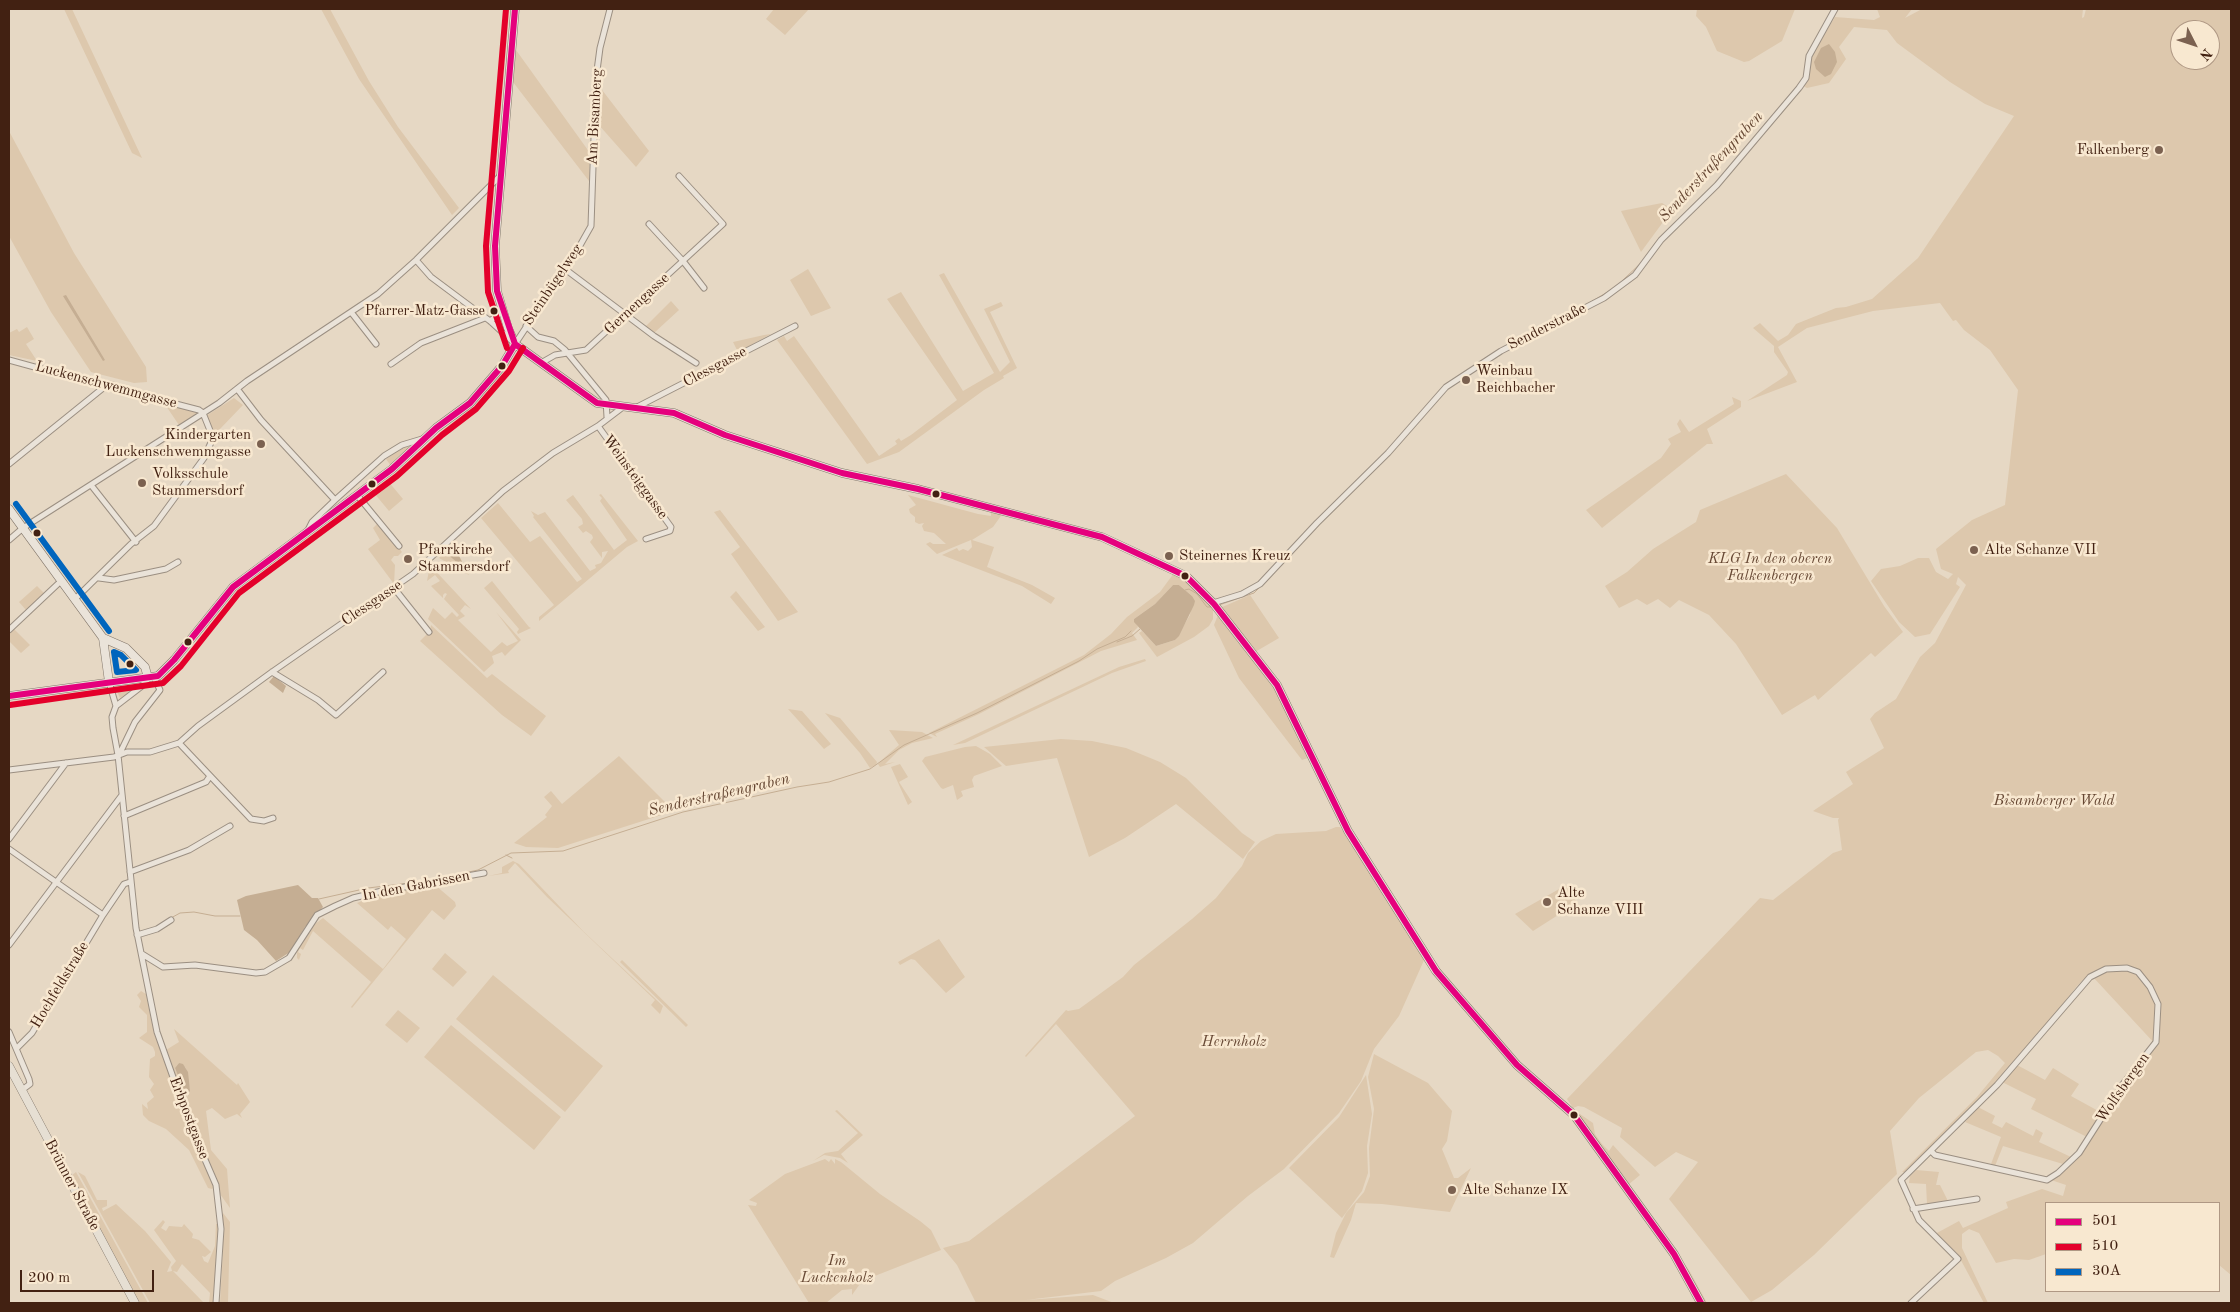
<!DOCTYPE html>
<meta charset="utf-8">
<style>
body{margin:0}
#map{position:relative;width:2240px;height:1312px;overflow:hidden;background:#e6d8c4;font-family:"Old Standard TT",serif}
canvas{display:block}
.frame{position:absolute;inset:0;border:10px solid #422112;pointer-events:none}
.legend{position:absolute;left:2045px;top:1202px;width:175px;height:90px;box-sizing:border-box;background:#f8e8d0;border:1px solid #af9884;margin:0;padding:6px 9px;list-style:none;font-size:15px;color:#422112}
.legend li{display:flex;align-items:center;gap:10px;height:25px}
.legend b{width:25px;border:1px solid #af9884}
.north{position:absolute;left:2170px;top:20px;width:50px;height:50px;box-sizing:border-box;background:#f8e8d0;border:1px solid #af9884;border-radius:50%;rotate:131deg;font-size:14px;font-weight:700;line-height:20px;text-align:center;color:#422112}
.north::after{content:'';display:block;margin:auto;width:18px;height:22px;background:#7b6150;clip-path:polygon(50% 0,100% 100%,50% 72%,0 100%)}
.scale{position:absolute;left:20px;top:1270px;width:134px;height:22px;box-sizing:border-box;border:2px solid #422112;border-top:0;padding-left:6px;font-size:15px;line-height:18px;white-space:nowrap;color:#422112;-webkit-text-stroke:4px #f8e8d0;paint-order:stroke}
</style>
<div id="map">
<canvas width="2240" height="1312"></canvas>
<div class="frame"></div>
<ul class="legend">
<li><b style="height:6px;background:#e5007d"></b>501</li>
<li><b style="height:6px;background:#e4002b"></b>510</li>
<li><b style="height:6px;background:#0065bd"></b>30A</li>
</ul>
<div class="north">N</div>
<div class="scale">200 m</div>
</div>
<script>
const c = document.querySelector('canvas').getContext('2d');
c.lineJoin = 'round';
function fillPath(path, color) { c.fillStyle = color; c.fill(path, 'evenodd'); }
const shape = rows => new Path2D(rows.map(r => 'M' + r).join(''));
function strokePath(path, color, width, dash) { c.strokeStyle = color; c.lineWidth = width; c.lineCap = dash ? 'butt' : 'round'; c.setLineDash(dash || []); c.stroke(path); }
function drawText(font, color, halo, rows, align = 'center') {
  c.font = font + ' "Old Standard TT",serif'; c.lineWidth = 5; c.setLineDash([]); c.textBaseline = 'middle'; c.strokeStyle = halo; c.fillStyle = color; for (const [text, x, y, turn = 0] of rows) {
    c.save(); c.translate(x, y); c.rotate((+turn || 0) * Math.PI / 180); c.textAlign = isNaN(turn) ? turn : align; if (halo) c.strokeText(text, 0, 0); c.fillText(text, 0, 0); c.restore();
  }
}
const green = shape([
 [64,9,72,9,142,158,132,153],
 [321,9,330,9,369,81,398,127,459,208,452,215,359,79],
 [774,9,809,9,785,35,766,19],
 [1697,9,1795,9,1782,41,1749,61,1744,62,1717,51,1706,27,1696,16],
 [1877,9,1912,9,1905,18,1922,9,2083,9,2082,18,2084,17,2086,9,2231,9,2231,1275,2219,1265,2219,1203,2046,1203,2046,1254,2029,1260,2014,1259,1996,1263,1979,1233,1969,1229,1962,1234,1962,1248,1988,1303,1984,1303,1957,1253,1935,1234,1959,1221,1963,1228,2008,1208,2006,1202,2042,1189,2063,1196,2066,1185,2051,1180,2087,1145,2112,1105,2119,1108,2120,1105,2114,1102,2156,1045,2093,977,2084,979,2077,986,2037,1037,1989,1089,1907,1172,1902,1172,1977,1097,2005,1063,1998,1056,1988,1050,1976,1052,1919,1098,1890,1131,1897,1174,1814,1255,1772,1290,1751,1302,1669,1199,1698,1162,1676,1152,1655,1167,1620,1137,1622,1128,1584,1107,1578,1106,1573,1108,1567,1099,1760,898,1773,900,1833,853,1842,850,1838,820,1839,818,1833,818,1813,811,1853,784,1846,772,1884,748,1870,719,1875,713,1896,699,1920,657,1935,643,1966,585,1958,577,1956,584,1960,587,1930,634,1915,637,1899,622,1871,581,1881,569,1900,566,1918,558,1929,558,1936,572,1948,579,1953,574,1941,569,1936,549,1972,520,2005,505,2018,390,1990,350,1964,330,1956,320,1953,321,1940,303,1873,311,1807,328,1778,347,1797,382,1747,401,1787,375,1788,372,1774,352,1774,346,1753,328,1760,323,1778,341,1788,335,1796,324,1836,308,1846,307,1872,299,1918,258,2014,116,1985,104,1950,82,1897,43,1887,30,1854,27,1839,47,1846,59,1829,83,1807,88,1803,86,1811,57,1835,17,1874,20,1880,17],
 [2180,30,2210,30,2210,60,2180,60],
 [516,50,590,153,589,181,513,82],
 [599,86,649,151,636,167,598,124],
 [9,131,74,253,146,367,147,382,134,383,91,372,51,312,9,236],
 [1662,203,1667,206,1666,218,1641,252,1621,211],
 [808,269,831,308,811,316,790,280],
 [944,273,1000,372,1010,362,984,309,1001,302,1003,306,990,312,1017,368,1003,376,1004,378,984,390,899,452,867,464,777,340,784,336,787,341,794,336,879,456,897,444,895,441,899,438,901,441,911,435,957,400,887,299,901,292,963,391,994,373,939,275],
 [671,301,679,310,654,333,645,327],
 [27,327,34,339,26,344,37,361,9,355,9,333,17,329,19,332],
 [771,334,738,352,733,342,764,335],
 [1732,397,1741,401,1741,407,1707,429,1713,444,1707,444,1602,528,1586,510,1661,458,1671,444,1668,439,1681,432,1677,424,1680,419,1689,432,1734,404],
 [234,398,243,405,219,430,214,432,206,416],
 [164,403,197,411,197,414,179,425],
 [405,446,410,448,391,466,386,459],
 [1786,474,1837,528,1884,606,1903,632,1875,657,1871,653,1818,700,1815,695,1782,715,1736,644,1709,615,1679,600,1670,608,1658,599,1647,605,1637,599,1619,608,1605,586,1627,572,1653,549,1696,522,1700,510],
 [388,481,403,499,389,511,374,493],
 [601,494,638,541,627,547,539,621,539,617,554,605,481,518,498,503,530,542,540,536,577,582,582,579,533,517,534,516,531,511,538,515,545,512,590,571,596,568,595,565,601,563,608,551,602,552,602,558,590,542,593,538,592,535,586,531,583,533,578,527,583,524,582,519,566,500,573,495,614,550,627,540,600,501,602,498,599,495],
 [908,495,978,514,991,516,991,511,1003,513,993,527,972,540,994,547,987,567,1032,585,1055,598,1051,604,1022,586,942,555,957,548,959,551,963,549,968,551,972,547,971,540,937,554,926,544,930,542,933,544,946,544,934,533,924,531,922,526,924,523,919,524,915,522,915,517,910,513,909,509,916,505],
 [720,510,798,612,778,621,731,554,740,547,714,512],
 [378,523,402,552,398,556,394,556,391,560,395,565,394,584,368,549,380,540,373,528],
 [450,545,454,546,469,575,439,558],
 [430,565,471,609,465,605,460,611,465,616,458,620,491,652,502,642,507,646,518,641,496,612,521,640,505,656,502,652,492,656,494,663,484,672,428,619,433,608,445,619,452,612,457,617,459,615,444,599,447,594,445,593,443,595,443,598,431,586,440,581,435,575,427,581],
 [1174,573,1184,579,1213,609,1213,619,1209,626,1194,637,1157,657,1139,633,1142,631,1156,646,1175,640,1190,615,1192,596,1179,585,1173,585,1155,604,1134,619,1138,627,1132,633,1137,640,1101,651,979,714,935,734,937,737,929,733,1084,655,1111,634,1127,617,1160,592],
 [492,581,529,627,531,628,518,634,517,632,519,629,484,588],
 [37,586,44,593,26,610,19,602],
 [736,591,765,627,758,631,730,597],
 [1250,595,1279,638,1255,652,1220,608],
 [1218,615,1276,690,1308,758,1302,760,1239,678,1214,625],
 [431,625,487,678,492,674,546,716,531,736,502,715,420,641,430,631],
 [14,629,30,645,21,653,9,641,9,634],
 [1145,659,1146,661,1112,673,965,743,953,745,1119,667],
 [138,684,139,686,120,698,115,687],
 [788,709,802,711,831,744,824,749],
 [825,713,840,718,877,762,876,765,870,768,860,753],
 [889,730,922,732,933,738,912,743,899,750,885,764,895,762,880,767,878,764,884,758,899,745],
 [1061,739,1092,741,1126,748,1160,762,1186,778,1242,833,1255,842,1243,859,1176,804,1125,838,1089,857,1057,758,1006,766,984,747],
 [976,746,990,754,1002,766,974,776,972,780,974,787,961,791,963,796,957,800,953,785,943,789,941,788,922,761,925,757,965,747],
 [619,756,674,811,558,848,526,847,514,843,547,817,545,815,552,806,544,797,551,791,562,804],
 [900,764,908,777,899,782,912,802,908,805,891,767],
 [1336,827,1340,827,1425,958,1399,1016,1374,1049,1361,1081,1339,1113,1284,1169,1248,1196,1193,1243,1166,1258,1115,1281,1101,1291,1026,1300,1093,1295,1114,1303,976,1303,957,1265,943,1248,969,1241,1135,1116,1056,1024,1026,1057,1025,1056,1066,1010,1068,1011,1079,1009,1123,977,1134,965,1192,919,1216,898,1242,866,1248,853,1261,841,1276,834,1326,831],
 [513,861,519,864,583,931,663,1006,660,1014,651,1005,655,1000,547,897,515,863,508,871,509,873,488,876,502,873,502,867],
 [1568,884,1577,903,1533,931,1515,914],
 [435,885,455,902,456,906,444,920,432,910,352,1008,351,1007,371,982,313,931,303,950,300,948,298,952,301,954,299,960,297,958,297,952,299,948,315,924,323,918,383,969,406,939,391,926,388,930,357,903,379,894],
 [939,939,965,977,946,993,915,960,911,959,900,965,898,962],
 [445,953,467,972,453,987,432,969],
 [622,960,688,1025,686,1027,620,962],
 [493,975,603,1066,565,1112,456,1019],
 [141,991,146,994,154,1033,171,1077,169,1080,170,1085,175,1087,191,1136,214,1187,212,1189,208,1188,189,1150,166,1129,149,1121,143,1115,142,1104,148,1109,147,1103,154,1097,150,1090,154,1084,149,1077,150,1059,155,1056,155,1052,153,1047,139,1038,147,1032,147,1015,139,1007,141,1001,137,995],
 [398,1010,420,1028,407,1043,385,1025],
 [451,1025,561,1117,534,1150,424,1057],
 [174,1029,237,1085,238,1083,250,1102,240,1114,242,1118,237,1114,225,1119,212,1108,206,1111,211,1150,227,1169,230,1208,220,1194,193,1130,195,1129,186,1099,190,1091,186,1068,179,1063,175,1068,185,1092,184,1099,171,1066,166,1050,179,1042],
 [1374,1054,1428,1083,1452,1111,1447,1141,1442,1149,1454,1178,1458,1178,1471,1168,1450,1212,1382,1204,1356,1203,1351,1220,1334,1258,1330,1257,1336,1233,1346,1213,1364,1192,1370,1176,1369,1148,1374,1109,1368,1077],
 [2017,1065,2045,1080,2053,1068,2079,1084,2071,1096,2102,1113,2087,1137,2031,1109,2036,1099,2002,1082],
 [1366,1075,1372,1114,1367,1146,1368,1173,1362,1191,1342,1218,1289,1168,1339,1117],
 [1978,1107,1995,1116,1992,1123,2002,1128,2006,1122,2033,1136,2036,1129,2043,1133,2039,1142,2071,1157,2063,1164,2003,1146,1995,1166,1991,1164,2001,1137,1965,1122],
 [837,1110,863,1135,841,1154,848,1163,840,1158,824,1155,813,1161,825,1153,838,1151,858,1133,835,1111],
 [1577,1112,1593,1123,1595,1134,1602,1144,1609,1151,1613,1145,1640,1175,1628,1185,1689,1270,1707,1303,1704,1303,1687,1270,1576,1116],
 [825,1159,829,1162,831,1159,835,1164,835,1159,841,1162,880,1194,920,1221,931,1230,941,1250,862,1281,852,1295,852,1289,842,1290,826,1303,809,1303,748,1205,756,1206,757,1203,749,1200,785,1174],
 [1916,1170,1939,1172,1936,1185,1940,1185,1948,1201,1927,1204,1926,1184,1909,1183,1910,1176],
 [76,1172,148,1303,139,1303,71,1176],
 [78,1172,85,1176,97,1200,107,1200,107,1206,102,1208,103,1211,116,1204,145,1231,171,1262,167,1272,172,1271,171,1267,176,1261,154,1230,163,1220,165,1222,161,1228,166,1231,169,1226,182,1227,184,1224,193,1234,192,1238,199,1240,211,1252,205,1257,202,1256,204,1261,208,1263,215,1246,216,1224,219,1224,215,1303,209,1303,210,1293,182,1264,177,1272,173,1271,204,1303,150,1303],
 [223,1213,230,1222,228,1303,220,1303,223,1250]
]);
const water = shape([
 [1829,44,1835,52,1837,62,1831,74,1825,77,1816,69,1814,62,1821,48],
 [66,295,105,360,103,361,63,296],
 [450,546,455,548,466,570,445,552],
 [1173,585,1179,585,1192,596,1195,601,1194,605,1179,636,1175,640,1156,646,1134,622,1134,619,1155,604],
 [274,676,286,686,283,693,269,682],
 [298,885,312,898,318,898,323,907,305,927,290,952,276,961,257,940,244,930,237,900,246,896],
 [179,1063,183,1064,188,1072,190,1091,188,1094,184,1091,175,1068]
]);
const stream = shape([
 [1764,125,1773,115],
 [1705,193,1718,180],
 [1661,237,1681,217],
 [1646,257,1656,242],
 [1622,281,1642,262],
 [1589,303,1611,290],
 [1524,336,1576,309],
 [1309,535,1338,506],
 [1185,590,1189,589,1197,594,1207,607,1212,607],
 [1219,605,1254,593,1283,564],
 [1117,642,1132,636,1140,629],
 [506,855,512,858],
 [445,877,478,870,511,853,563,851,683,812,797,787,829,782,870,769,904,745,977,713,1079,661,1097,649,1125,637,1131,631],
 [319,899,368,888,426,881],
 [171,918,180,913,194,912,215,916,240,916],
 [187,1094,185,1100,193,1126]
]);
const street = shape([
 [649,224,683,261,704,288],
 [416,260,431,277,490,321,515,344,578,249,591,226,596,78,600,48,610,9],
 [565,269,654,336,696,363],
 [351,312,376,344],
 [490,321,503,311],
 [526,326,538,337,554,341,565,350,606,400,607,417],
 [9,360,60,374,113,385,141,395,199,410,203,413],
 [541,363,555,355,586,350,723,224,679,176],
 [391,364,421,343,485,318],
 [238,390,261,420,335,500],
 [637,407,795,326],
 [598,426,671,527,670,531,646,539],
 [9,464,108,384],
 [91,485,136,542],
 [357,495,399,546],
 [308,530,312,522,335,500,384,456,402,445,422,439],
 [9,540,23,528,219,403,247,381,378,294,416,260,500,176],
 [99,578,114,580,166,569,178,562],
 [394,588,429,632],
 [75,599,131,544,154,526,204,458,213,438,203,413],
 [1213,603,1242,594,1260,584,1317,523,1388,453,1446,387,1501,351,1604,298,1635,275,1661,240,1717,185,1799,88,1806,78,1809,56,1835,9],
 [9,630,61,581],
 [272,672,318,700,336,715,383,672],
 [148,678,142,686,116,706,112,717,113,728,118,755,136,928,157,1032,190,1125,216,1185,221,1229,216,1303],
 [109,682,116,706],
 [179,743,251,819,264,821,273,818],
 [119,755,135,722,160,690,154,677],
 [9,770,114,757,127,752,150,752,179,743,198,726,272,672,413,574,503,491,553,453,598,426,623,407],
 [124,816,206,782,210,776],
 [9,839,66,763],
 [9,849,103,915],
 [130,872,189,850,230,826],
 [137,935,157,929,171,920],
 [9,945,122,795],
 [142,954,163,967,195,965,256,973,265,972,289,958,317,915,335,906,353,898,382,891,484,873],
 [9,1032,29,1079,30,1084,22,1090],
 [17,1048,32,1033,103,915,124,884,130,882],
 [1913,1209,1977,1199],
 [1911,1303,1958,1259,1919,1220,1901,1180,1997,1085,2090,977,2106,969,2127,968,2138,972,2150,987,2158,1004,2156,1042,2123,1084,2079,1153,2058,1173,2047,1180,1935,1155,1931,1151]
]);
const secondary = shape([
 [515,9,495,246,497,291,508,328,515,344],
 [515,344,597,403,674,413,725,435,842,473,918,489,1102,537,1186,576,1214,604,1277,685,1348,831,1436,971,1517,1065,1574,1115,1674,1254,1701,1303],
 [9,509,103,638,109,682],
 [103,638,126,648,145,667,148,678],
 [9,696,158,676,174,660,233,587,392,469,436,428,470,403,502,366,515,344]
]);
const primary = shape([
 [9,1066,135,1303]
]);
const bus1 = shape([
 [515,9,495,246,497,291,515,344],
 [515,344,597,403,674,413,725,435,842,473,918,489,1102,537,1186,576,1214,604,1277,685,1348,831,1436,971,1517,1065,1574,1115,1674,1254,1701,1303],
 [9,696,158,676,174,660,233,587,392,469,436,428,470,403,502,366,515,344]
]);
const bus2 = shape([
 [506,9,486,246,488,292,507,348],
 [10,705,163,683,181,666,239,593,397,476,442,435,476,409,509,371,523,348]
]);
const bus3 = shape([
 [16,504,109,631],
 [114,652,121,655,136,670,117,672,114,652]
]);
const markers = [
 [2159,150,5,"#7b6150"],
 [494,311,4.5,"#422112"],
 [502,366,4.5,"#422112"],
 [1466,380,5,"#7b6150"],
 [261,444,5,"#7b6150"],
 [142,483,5,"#7b6150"],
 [372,484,4.5,"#422112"],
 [936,494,4.5,"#422112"],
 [37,533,4.5,"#422112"],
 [1974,550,5,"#7b6150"],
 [1169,556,5,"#7b6150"],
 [408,559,5,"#7b6150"],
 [1185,576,4.5,"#422112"],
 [188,642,4.5,"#422112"],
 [130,664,4.5,"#422112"],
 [1547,902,5,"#7b6150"],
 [1574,1115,4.5,"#422112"],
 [1452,1190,5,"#7b6150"]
];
const busNames = [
 ["Pfarrer-Matz-Gasse",485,311]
];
const streetNames = [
 ["Am Bisamberg",595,117,-87],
 ["Steinbügelweg",553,285,-56],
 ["Gernengasse",637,304,-43],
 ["Senderstraße",1547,327,-27],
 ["Clessgasse",715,367,-28],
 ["Luckenschwemmgasse",106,385,15],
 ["Weinsteiggasse",635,477,54],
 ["Clessgasse",372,603,-34],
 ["In den Gabrissen",416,886,-11],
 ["Hochfeldstraße",60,985,-59],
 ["Wolfsbergen",2123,1088,-55],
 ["Erbpostgasse",189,1118,69],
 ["Brünner Straße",72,1185,62]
];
const poiNames = [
 ["Falkenberg",2149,150,"right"],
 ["Weinbau",1476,371],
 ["Reichbacher",1476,388],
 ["Kindergarten",251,435,"right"],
 ["Luckenschwemmgasse",251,452,"right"],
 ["Volksschule",152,474],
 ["Stammersdorf",152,491],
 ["Pfarrkirche",418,550],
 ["Stammersdorf",418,567],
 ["Alte Schanze VII",1984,550],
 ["Steinernes Kreuz",1179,556],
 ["Alte",1557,893],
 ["Schanze VIII",1557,910],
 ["Alte Schanze IX",1462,1190]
];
const parkNames = [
 ["KLG In den oberen",1770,559],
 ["Falkenbergen",1770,576],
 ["Bisamberger Wald",2054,801],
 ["Herrnholz",1234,1042],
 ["Im",837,1261],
 ["Luckenholz",837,1278]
];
const waterNames = [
 ["Senderstraßengraben",1711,167,-47],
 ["Senderstraßengraben",719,795,-13]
];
fillPath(green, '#ddc8ad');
fillPath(water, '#c5ae93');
strokePath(stream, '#c5ae93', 1);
strokePath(street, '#9b8f82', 7);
strokePath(secondary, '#83776b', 9);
strokePath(primary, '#83776b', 9);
strokePath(street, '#eae3d9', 5);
strokePath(secondary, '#eae3d9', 8);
strokePath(primary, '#e6dfd3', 8);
strokePath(bus1, '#e5007d', 6);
strokePath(bus2, '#e4002b', 6);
strokePath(bus3, '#0065bd', 6);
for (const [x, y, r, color] of markers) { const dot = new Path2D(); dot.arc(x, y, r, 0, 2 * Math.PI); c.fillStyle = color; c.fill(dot); strokePath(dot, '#f8e8d0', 2); }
drawText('14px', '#422112', '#f8e8d0', busNames, 'right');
drawText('15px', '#422112', '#f8e8d0', streetNames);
drawText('15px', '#422112', '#f8e8d0', poiNames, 'left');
drawText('italic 15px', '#674834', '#f8e8d0', parkNames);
drawText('italic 16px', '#654632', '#f8e8d0', waterNames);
</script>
